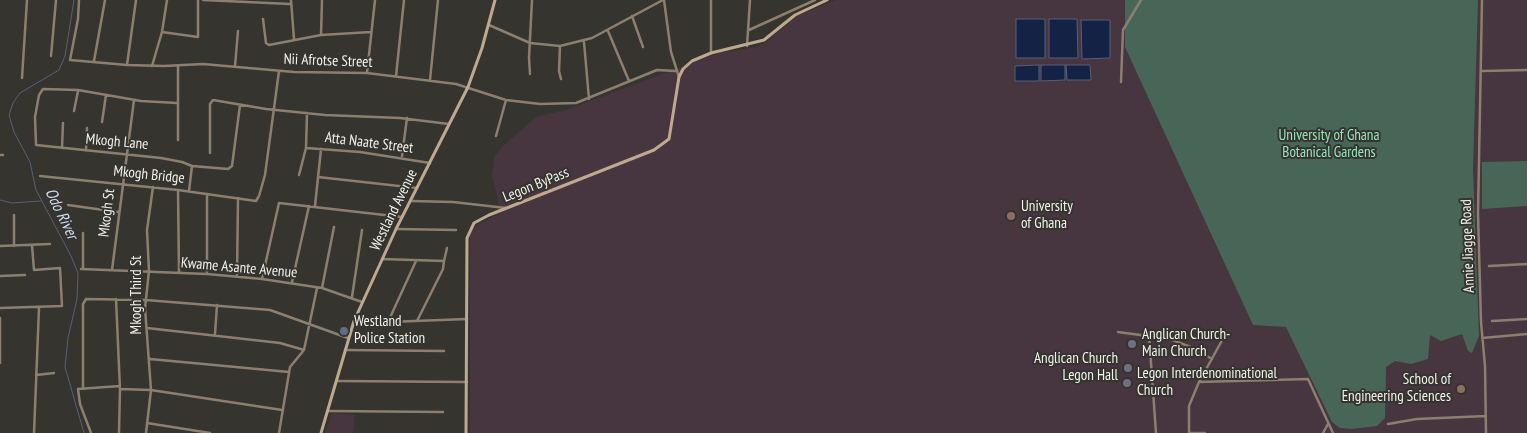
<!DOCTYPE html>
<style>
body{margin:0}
canvas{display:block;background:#35342f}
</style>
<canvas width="1527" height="433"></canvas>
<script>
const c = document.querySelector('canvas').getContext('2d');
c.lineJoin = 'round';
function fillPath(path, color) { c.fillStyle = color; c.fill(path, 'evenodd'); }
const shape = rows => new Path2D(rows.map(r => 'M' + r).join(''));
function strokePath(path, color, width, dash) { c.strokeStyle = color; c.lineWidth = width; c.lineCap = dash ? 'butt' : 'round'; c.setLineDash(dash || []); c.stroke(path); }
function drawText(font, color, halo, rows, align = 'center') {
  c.font = font + ' "PT Sans Narrow",sans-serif'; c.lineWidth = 4; c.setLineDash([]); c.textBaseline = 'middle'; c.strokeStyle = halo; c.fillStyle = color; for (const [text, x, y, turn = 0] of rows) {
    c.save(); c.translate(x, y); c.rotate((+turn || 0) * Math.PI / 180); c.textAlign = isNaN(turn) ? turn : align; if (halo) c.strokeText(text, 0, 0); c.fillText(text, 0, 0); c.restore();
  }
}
const education = shape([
 [836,0,1527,0,1527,433,470,433,470,235,477,225,501,213,492,176,494,158,502,147,536,117,566,110,719,53,756,47,765,43,797,16],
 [332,413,355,415,353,433,325,433]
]);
const green = shape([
 [1125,0,1478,0,1473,168,1479,336,1472,353,1468,351,1462,334,1441,341,1430,335,1428,359,1411,364,1395,361,1386,367,1385,418,1377,426,1352,429,1340,428,1332,422,1286,327,1253,325,1125,47],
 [1527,161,1527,206,1482,209,1482,162]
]);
const water = shape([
 [1016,19,1045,19,1045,58,1016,58,1016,19],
 [1049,19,1077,19,1078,58,1049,58,1049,19],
 [1081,20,1110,20,1110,58,1082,59,1081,20],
 [1039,65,1039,81,1015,81,1015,66,1039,65],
 [1041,65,1065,65,1065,80,1041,81,1041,65],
 [1066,65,1090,65,1091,80,1067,80,1066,65]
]);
const stream = shape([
 [74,0,65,56,59,70,20,93,13,103,9,115,14,132,30,162,36,190,71,256,78,273,77,299,68,338,65,367,84,433],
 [0,200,12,203,41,201]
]);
const street = shape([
 [79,0,78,19,70,60,127,65],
 [136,0,127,65,164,66,203,64,294,72,367,73,456,84,506,100,540,104,576,103,657,70,676,71],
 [203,0,290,4],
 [291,0,294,39],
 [664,0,671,52,679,77],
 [711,0,711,53],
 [1482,0,1478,214,1481,322,1485,366,1486,433],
 [632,16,643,47],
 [263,19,266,43,269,45,321,35,371,32],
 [489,25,530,43,560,46,592,38,663,0],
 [749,30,815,0],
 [608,31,629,81],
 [162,32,198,37,198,0],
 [321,35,322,0],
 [584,42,589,99],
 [560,46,559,71,561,79],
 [747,46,750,0],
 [51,56,56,0],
 [94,61,105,0],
 [152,66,162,32,167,0],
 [178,66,178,140],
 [235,66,238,31],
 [1482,71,1527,70],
 [367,73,375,0],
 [530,74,529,58,532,0],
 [396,76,404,0],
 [22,78,27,0],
 [430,80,438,0],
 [1121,82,1123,30,1141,0],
 [177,103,141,101,78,90,43,89,39,95,35,117,36,145,161,158,182,162,192,166,228,169,232,166,240,105],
 [74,111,78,91],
 [102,122,106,95],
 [496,136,506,100],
 [62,148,63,123],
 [306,148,360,152,430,163],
 [86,151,87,128],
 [210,153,210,104,213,100,266,109,325,115,400,118,449,124],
 [0,155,3,155],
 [402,156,407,118],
 [299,175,306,148,307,113],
 [40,176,178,190,256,201,259,196,265,175,279,71],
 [318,177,417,188],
 [178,190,179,273],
 [189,191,192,166],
 [207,194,207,274],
 [411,201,453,202,506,208],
 [68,205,118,212],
 [315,206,321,149],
 [14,215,14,246],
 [396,229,456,230],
 [0,246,50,244],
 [382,259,444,261,447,248],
 [1489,266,1527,264],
 [81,269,207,274,262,279,322,288,362,302],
 [83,269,83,233],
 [112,270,134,100],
 [0,276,25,275],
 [237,276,238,198],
 [262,279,279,203,402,217],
 [292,282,309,206],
 [322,288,334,227],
 [352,297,362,230],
 [116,299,120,389,119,433],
 [0,308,62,306,60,268,34,270,32,245],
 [356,317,388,322,467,319],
 [0,318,0,363],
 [417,321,443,269,444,261],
 [1492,321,1527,319],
 [388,322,416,261],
 [147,328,280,343,304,350],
 [1118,332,1170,339,1193,348,1212,359],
 [215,334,217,305],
 [1149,335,1156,433],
 [1482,338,1527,334],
 [345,350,444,351],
 [150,359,289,372],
 [36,375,54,373],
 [337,381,467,382],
 [1199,382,1308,379,1333,433],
 [83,388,83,304,86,299,146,300,270,310,348,338],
 [120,389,151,390,282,410],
 [329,411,443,412],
 [147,423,210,433],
 [1388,424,1417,419,1486,416],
 [34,433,39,308],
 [91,433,80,404,78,389,120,386],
 [146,433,151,390,145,308,149,271,147,230,153,187],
 [279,433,290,367,304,350,317,288],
 [1189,433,1189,406,1199,382,1225,335],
 [1189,433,1205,433],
 [1323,433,1328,424]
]);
const secondary = shape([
 [321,433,354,321,396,229,468,87,482,48,495,0],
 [466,433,467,238,474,223,489,215,654,150,669,139,679,77,683,69,692,61,711,53,764,40,795,15,827,0]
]);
const markers = [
 [1011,216,5,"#8d6e63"],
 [344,331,5,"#5c6f8a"],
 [1132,344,5,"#6b7280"],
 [1128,368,5,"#6b7280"],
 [1127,383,5,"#6b7280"],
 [1461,389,5,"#8d6e63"]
];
const streetNames = [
 ["Nii Afrotse Street",328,61,2],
 ["Mkogh Lane",117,142,5],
 ["Atta Naate Street",369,143,7],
 ["Mkogh Bridge",149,175,6],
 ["Legon ByPass",536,185,-22],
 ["Westland Avenue",394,210,-64],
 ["Mkogh St",107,213,-83],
 ["Annie Jiagge Road",1468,246,-92],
 ["Kwame Asante Avenue",239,268,5],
 ["Mkogh Third St",137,295,-90]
];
const parkNames = [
 ["University of Ghana",1329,136],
 ["Botanical Gardens",1329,153]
];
const poiNames = [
 ["University",1021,207],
 ["of Ghana",1021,224],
 ["Westland",354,322],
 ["Police Station",354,339],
 ["Anglican Church-",1142,335],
 ["Main Church",1142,352],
 ["Anglican Church",1118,359,"right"],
 ["Legon Hall",1118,376,"right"],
 ["Legon Interdenominational",1137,374],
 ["Church",1137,391],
 ["School of",1451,380,"right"],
 ["Engineering Sciences",1451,397,"right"]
];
const waterNames = [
 ["Odo River",61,214,64]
];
fillPath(education, '#47353f');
fillPath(green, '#476657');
fillPath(water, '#142345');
strokePath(water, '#566077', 1);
strokePath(stream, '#566077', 1);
strokePath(street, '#8d7f6e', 2.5);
strokePath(secondary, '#bfa98e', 3);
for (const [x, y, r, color] of markers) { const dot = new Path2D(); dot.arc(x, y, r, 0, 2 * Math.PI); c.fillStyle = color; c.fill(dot); strokePath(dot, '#35342f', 2); }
drawText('15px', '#f0f0ec', '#35342f', streetNames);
drawText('15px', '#93e5bf', '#35342f', parkNames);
drawText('15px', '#f0f0ec', '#35342f', poiNames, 'left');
drawText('italic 16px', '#d0ddf7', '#35342f', waterNames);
</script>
